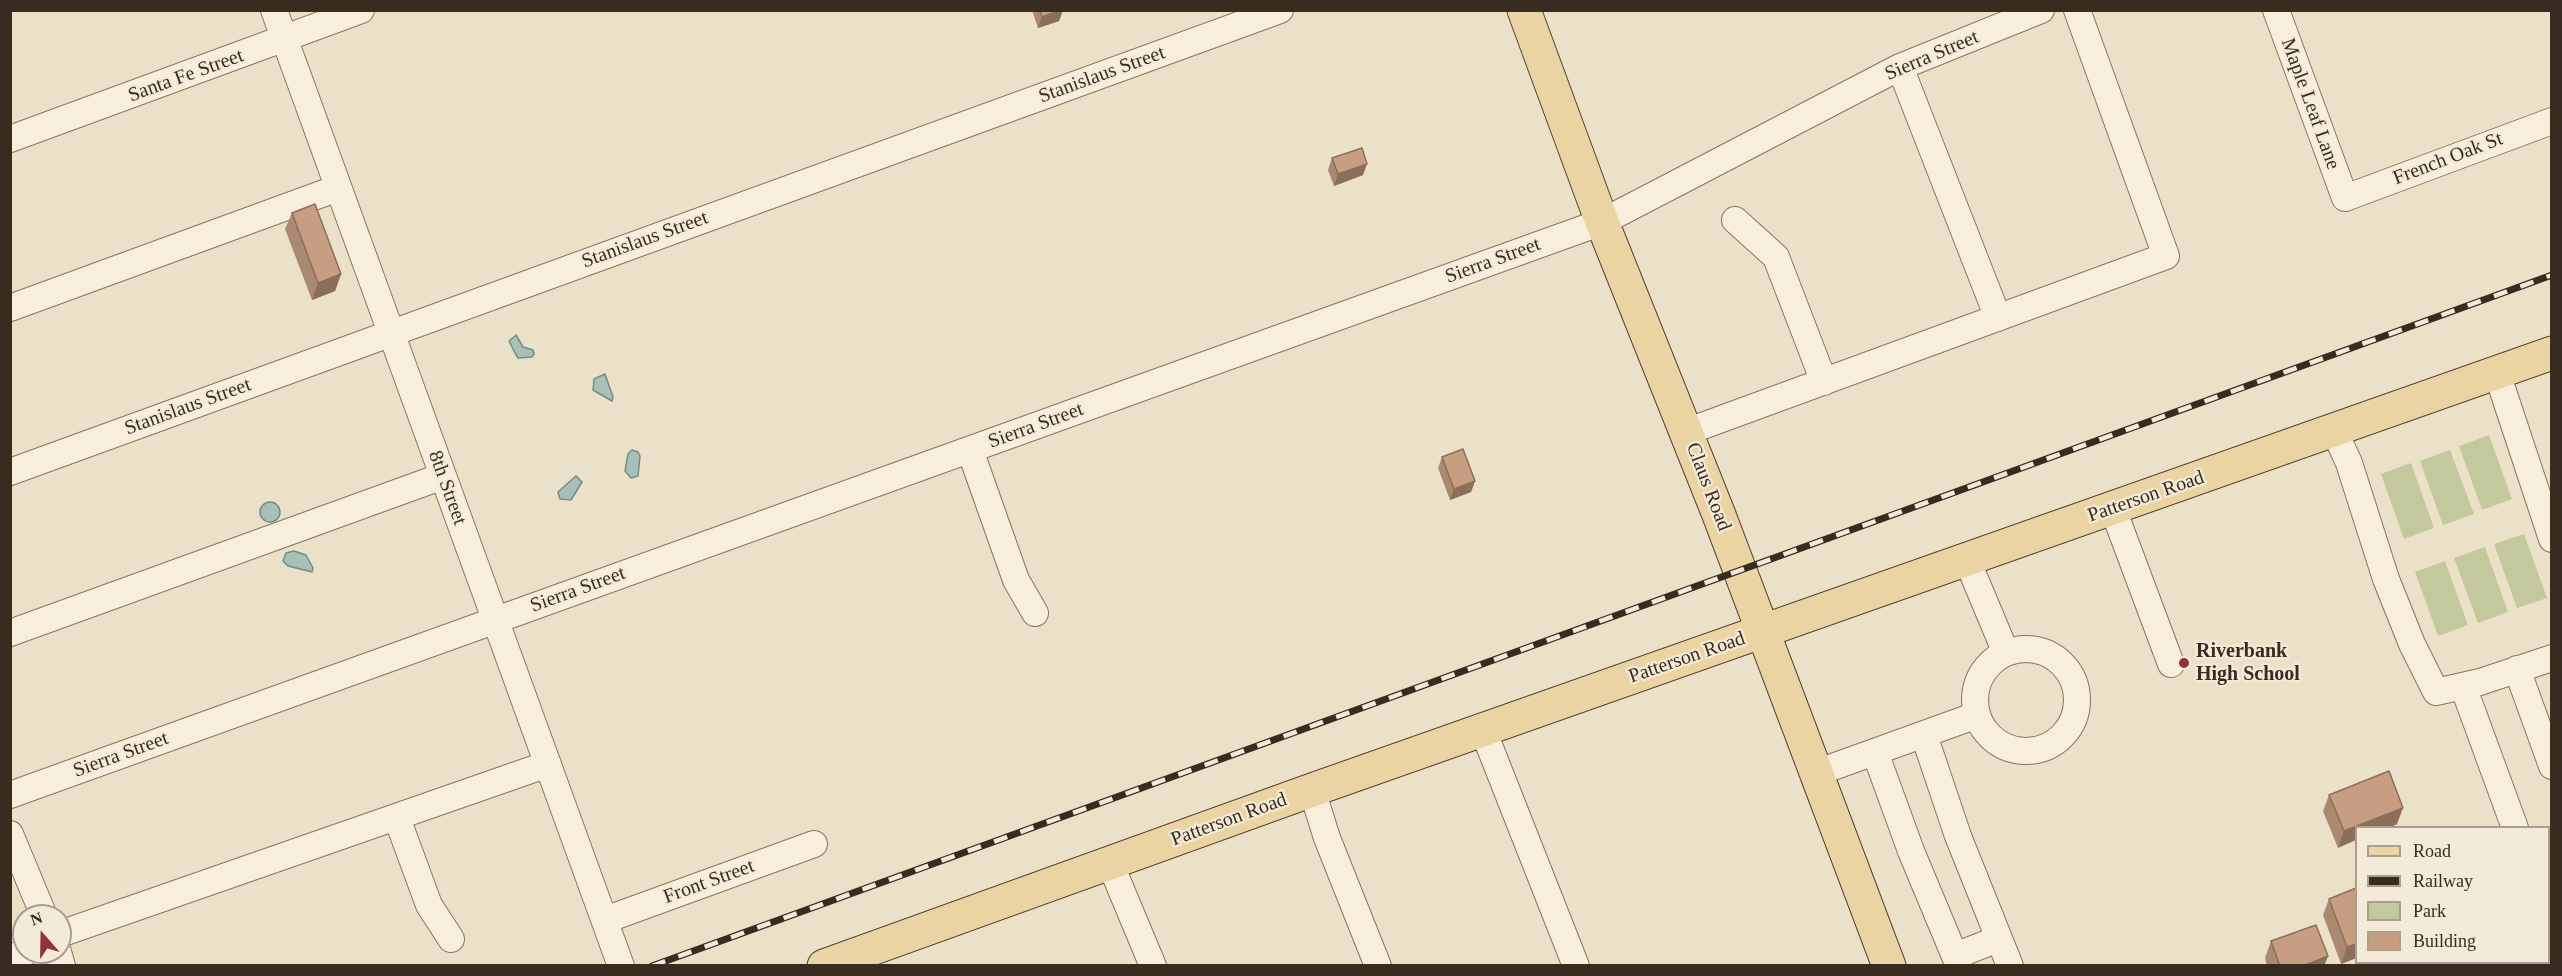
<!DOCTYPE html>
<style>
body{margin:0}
#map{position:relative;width:2562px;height:976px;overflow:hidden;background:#ebe1c9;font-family:Georgia,serif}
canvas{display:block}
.frame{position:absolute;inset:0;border:12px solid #382c21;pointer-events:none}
.legend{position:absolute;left:2355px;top:826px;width:195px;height:138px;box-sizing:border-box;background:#f3ebd8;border:2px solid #a89f8f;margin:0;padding:8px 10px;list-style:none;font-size:18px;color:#382c21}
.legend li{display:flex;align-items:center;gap:12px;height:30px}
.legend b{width:30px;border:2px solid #a89f8f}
.north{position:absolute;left:12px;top:904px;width:60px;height:60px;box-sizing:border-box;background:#f3ebd8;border:2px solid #a89f8f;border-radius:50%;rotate:340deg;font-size:16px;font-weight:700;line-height:24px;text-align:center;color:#382c21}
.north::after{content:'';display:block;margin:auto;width:21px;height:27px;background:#913335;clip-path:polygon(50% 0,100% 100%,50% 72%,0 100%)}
</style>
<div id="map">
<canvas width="2562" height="976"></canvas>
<div class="frame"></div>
<ul class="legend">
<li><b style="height:8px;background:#ebd4a4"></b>Road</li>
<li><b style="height:8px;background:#382c21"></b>Railway</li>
<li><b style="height:16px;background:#c4c99d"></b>Park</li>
<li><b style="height:16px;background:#c79e82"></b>Building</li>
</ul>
<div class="north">N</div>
</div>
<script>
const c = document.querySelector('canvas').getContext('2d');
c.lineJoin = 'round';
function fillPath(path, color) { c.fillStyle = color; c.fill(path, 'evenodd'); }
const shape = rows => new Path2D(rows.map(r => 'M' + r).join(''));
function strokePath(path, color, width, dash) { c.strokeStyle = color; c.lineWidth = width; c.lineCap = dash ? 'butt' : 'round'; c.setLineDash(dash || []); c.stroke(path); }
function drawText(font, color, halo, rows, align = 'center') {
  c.font = font + ' Georgia,serif'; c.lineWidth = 4.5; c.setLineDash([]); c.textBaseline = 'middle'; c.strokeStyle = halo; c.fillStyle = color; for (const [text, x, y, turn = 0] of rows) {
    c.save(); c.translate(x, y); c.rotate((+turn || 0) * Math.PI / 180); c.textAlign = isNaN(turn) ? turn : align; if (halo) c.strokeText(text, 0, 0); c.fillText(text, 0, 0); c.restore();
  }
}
const green = shape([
 [2489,435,2512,499,2482,510,2459,446],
 [2450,450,2474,514,2443,525,2420,461],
 [2411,463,2434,528,2404,539,2381,474],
 [2524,534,2547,598,2517,608,2494,544],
 [2485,547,2508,612,2478,623,2454,558],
 [2445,561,2468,625,2438,636,2415,572]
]);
const water = shape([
 [516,335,523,347,533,350,534,354,532,357,518,358,516,355,509,341,516,335],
 [605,374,613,397,612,401,593,390,594,379,605,374],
 [632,450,638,452,640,456,638,476,631,478,625,471,628,454,632,450],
 [576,476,582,482,571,500,560,499,558,492,576,476],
 '260 512a10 10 0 1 1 20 0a10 10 0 1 1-20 0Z',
 [294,551,306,555,313,568,312,572,288,566,283,561,286,553,294,551]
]);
const minor = shape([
 [274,10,621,966],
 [2276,10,2345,198,2552,121],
 [1900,67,1998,318],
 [10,139,361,10],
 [1735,220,1776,257,1824,382],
 [10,308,338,188],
 [2497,373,2552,539],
 [2334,430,2349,463,2386,579,2412,644,2436,692,2480,682,2552,658],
 [1686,432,2166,256,2077,10],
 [970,450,1016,580,1035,613],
 [10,472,1280,10],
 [2113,509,2171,664],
 [1967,560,2006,653],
 [10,633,443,476],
 '1975 700a51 51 0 1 1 102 0a51 51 0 1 1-102 0Z',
 [2517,669,2552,766],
 [2463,686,2515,828],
 [1483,730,1576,966],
 [1924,735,1958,836,2010,966],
 [1875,752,1911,851,1959,966],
 [1816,773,1977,715],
 [1312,790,1327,838,1378,966],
 [10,795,1602,222,1900,67,2041,10],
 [397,818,429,905,451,939],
 [10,834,44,916],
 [1110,863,1153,966],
 [2548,868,2552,867],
 [605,920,814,844],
 [60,934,548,764],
 [58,952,62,966],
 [1955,956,1998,939],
 [10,958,26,952]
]);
const major = shape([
 [1524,10,1602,222,1719,515,1889,966],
 [824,966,1312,790,2552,353]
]);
const rail = shape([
 [652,966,2552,275]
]);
const wall = shape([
 [1032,10,1063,10,1059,21,1038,28],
 [1332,158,1363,175,1334,186,1328,170],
 [292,213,341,274,335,291,312,300,285,229],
 [1442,457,1475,481,1471,492,1450,500,1438,468],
 [2329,795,2397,824,2389,828,2356,828,2338,848,2323,811],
 [2329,899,2356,958,2341,964,2323,915],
 [2271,941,2328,956,2324,966,2267,966,2265,958]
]);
const shadedWall = shape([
 [1060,10,1063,10,1059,21,1038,28,1042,17],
 [1367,164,1363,175,1334,186,1338,174],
 [341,274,335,291,312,300,318,283],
 [1475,481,1471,492,1450,500,1454,489],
 [2403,808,2397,824,2389,828,2356,828,2356,840,2338,848,2344,831],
 [2356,944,2356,958,2341,964,2347,947],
 [2328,956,2324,966,2303,966]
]);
const building = shape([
 [1040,10,1060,10,1042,17,1040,10],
 [1362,148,1367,164,1338,174,1332,158,1362,148],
 [315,204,341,274,318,283,292,213,315,204],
 [1463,449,1475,481,1454,489,1442,457,1463,449],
 [2389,771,2403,808,2344,831,2329,795,2389,771],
 [2356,888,2356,944,2347,947,2329,899,2356,888],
 [2316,925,2328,956,2303,966,2280,966,2271,941,2316,925]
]);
const markers = [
 [2184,663,6,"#913335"]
];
const streetNames = [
 ["Sierra Street",1932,56,-23],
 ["Stanislaus Street",1102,75,-20],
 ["Santa Fe Street",186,76,-20],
 ["Maple Leaf Lane",2310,104,70],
 ["French Oak St",2448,159,-21],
 ["Stanislaus Street",645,240,-20],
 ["Sierra Street",1493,261,-20],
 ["Stanislaus Street",188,407,-20],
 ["Sierra Street",1036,426,-20],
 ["Claus Road",1708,487,69],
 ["8th Street",447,488,70],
 ["Patterson Road",2146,497,-19],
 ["Sierra Street",578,590,-20],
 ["Patterson Road",1687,658,-19],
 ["Sierra Street",121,755,-20],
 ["Patterson Road",1229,820,-20],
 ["Front Street",709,882,-20]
];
const poiNames = [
 ["Riverbank",2196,652],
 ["High School",2196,675]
];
fillPath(green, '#c4c99d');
fillPath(water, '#a9c0b9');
strokePath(water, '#708e86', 1.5);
strokePath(minor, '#87745f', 28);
strokePath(major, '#554232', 35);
strokePath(minor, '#f7eedc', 26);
strokePath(major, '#ebd4a4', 33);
strokePath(rail, '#382c21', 7);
strokePath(rail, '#f3ebd8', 4.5, [14]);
fillPath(wall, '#ab8870');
fillPath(shadedWall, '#8b6f5b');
fillPath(building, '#c79e82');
strokePath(building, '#8b6f5b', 1.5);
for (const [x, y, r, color] of markers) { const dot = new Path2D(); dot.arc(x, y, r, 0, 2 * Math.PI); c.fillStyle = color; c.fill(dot); strokePath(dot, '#f3ebd8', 2); }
drawText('20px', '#382c21', '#f3ebd8', streetNames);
drawText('bold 20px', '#382c21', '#f3ebd8', poiNames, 'left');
</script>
